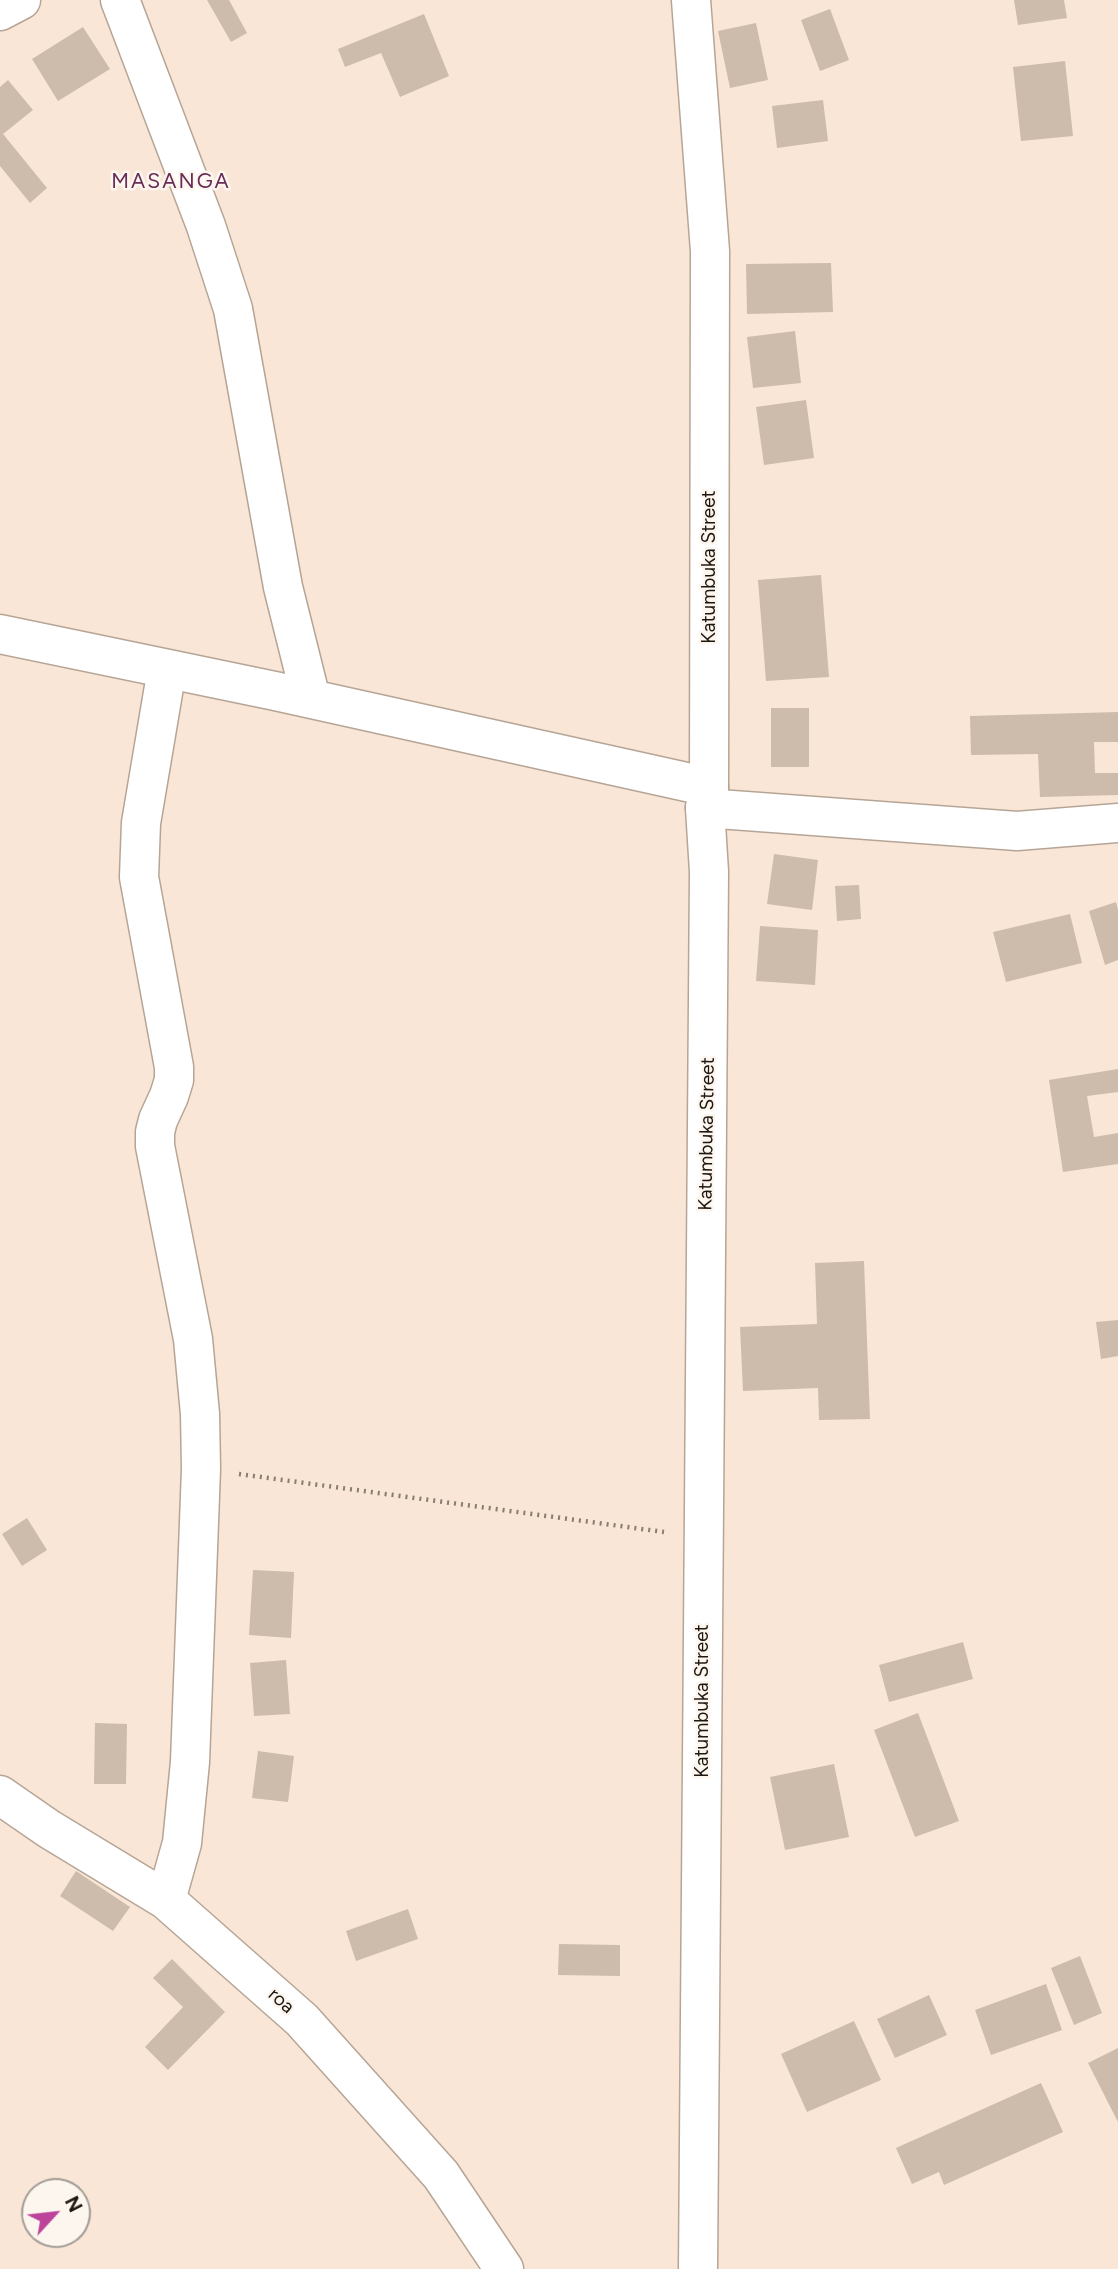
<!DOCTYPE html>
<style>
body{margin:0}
#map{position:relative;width:1118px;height:2269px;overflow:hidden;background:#f9e6d6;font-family:Figtree,sans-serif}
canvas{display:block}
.north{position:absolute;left:21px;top:2178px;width:70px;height:70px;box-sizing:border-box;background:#fdf6ef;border:2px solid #a39d96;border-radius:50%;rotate:63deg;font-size:19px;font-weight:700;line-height:28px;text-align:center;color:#1d1711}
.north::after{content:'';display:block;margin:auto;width:24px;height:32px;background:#bc449a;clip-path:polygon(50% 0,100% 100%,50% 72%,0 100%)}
</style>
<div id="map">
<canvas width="1118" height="2269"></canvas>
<div class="north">N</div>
</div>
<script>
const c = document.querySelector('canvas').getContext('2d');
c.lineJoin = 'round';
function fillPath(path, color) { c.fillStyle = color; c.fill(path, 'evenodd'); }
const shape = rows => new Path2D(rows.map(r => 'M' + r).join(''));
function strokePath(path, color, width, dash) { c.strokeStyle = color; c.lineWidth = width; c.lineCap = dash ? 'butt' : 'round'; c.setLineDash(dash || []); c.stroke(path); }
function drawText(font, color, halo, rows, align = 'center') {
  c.font = font + ' Figtree,sans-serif'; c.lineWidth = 5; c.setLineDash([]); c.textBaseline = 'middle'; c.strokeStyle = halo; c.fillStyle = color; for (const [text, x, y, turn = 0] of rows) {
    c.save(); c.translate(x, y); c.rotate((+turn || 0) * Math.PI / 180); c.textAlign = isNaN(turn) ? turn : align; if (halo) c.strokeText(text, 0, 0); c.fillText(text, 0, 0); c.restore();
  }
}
const building = shape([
 [207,0,229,0,247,33,231,42],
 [1014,0,1064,0,1067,18,1018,25],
 [830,9,849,60,820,71,801,20],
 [424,14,449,76,400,97,381,53,345,67,338,49],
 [756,23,768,80,730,88,718,31],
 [83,27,110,69,58,101,32,59],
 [1065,61,1073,136,1021,141,1013,67],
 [8,80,33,110,3,134,47,188,30,203,0,166,0,87],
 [823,100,828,141,777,148,772,106],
 [831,263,833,312,747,314,746,264],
 [795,331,801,383,753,388,747,337],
 [806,400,814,458,764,465,756,407],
 [821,575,829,677,766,681,758,580],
 [771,708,809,708,809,767,771,767],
 [1118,712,1118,742,1094,742,1095,773,1118,773,1118,795,1040,797,1038,754,971,755,970,716],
 [774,854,818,860,812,910,767,904],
 [859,885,861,919,837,921,835,886],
 [1116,902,1118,910,1118,960,1105,965,1089,911],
 [1070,914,1082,963,1006,982,993,932],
 [760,926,818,930,815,985,756,981],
 [1118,1069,1118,1092,1087,1096,1094,1137,1118,1133,1118,1164,1063,1172,1049,1080],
 [864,1261,870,1419,819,1420,818,1388,743,1391,740,1327,817,1324,815,1263],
 [1118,1320,1118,1356,1101,1359,1096,1322],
 [27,1518,47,1550,22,1566,2,1534],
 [253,1570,294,1572,291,1638,249,1635],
 [963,1642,973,1679,889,1702,879,1665],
 [286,1660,290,1714,254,1716,250,1663],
 [918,1713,959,1821,915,1837,874,1730],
 [95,1723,127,1724,126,1784,94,1784],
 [258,1751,294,1756,288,1802,252,1798],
 [834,1764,849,1837,785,1850,770,1777],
 [76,1871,130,1907,113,1931,60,1896],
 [408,1909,418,1939,356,1961,346,1931],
 [559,1944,620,1945,620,1976,558,1975],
 [1080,1956,1102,2013,1074,2025,1051,1968],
 [172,1959,225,2012,168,2070,145,2047,183,2007,153,1978],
 [1046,1984,1062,2030,991,2055,975,2010],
 [929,1995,947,2035,895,2058,877,2019],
 [854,2021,881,2080,807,2112,781,2054],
 [1118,2048,1118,2122,1088,2063],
 [1041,2083,1063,2132,944,2185,939,2172,912,2184,896,2148]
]);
const path = shape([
 [239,1474,664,1532]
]);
const street = shape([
 [120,0,206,226,233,309,283,587,311,699],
 [0,11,21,0],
 [0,634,275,691,709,787],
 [705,808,1017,831,1118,823],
 [0,1795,49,1829,166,1900,302,2020,441,2175,504,2269],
 [166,1900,182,1843,190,1762,201,1469,200,1414,193,1339,155,1146,155,1132,158,1120,169,1096,174,1080,174,1067,139,877,141,823,167,669]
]);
const secondary = shape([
 [691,0,710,251,709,787,705,808,709,872,698,2269]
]);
const streetNames = [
 ["Katumbuka Street",709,567,-90],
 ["Katumbuka Street",707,1134,-89],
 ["Katumbuka Street",702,1701,-90],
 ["roa",281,2001,42]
];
const neighbourhoodNames = [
 ["MASANGA",171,182]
];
fillPath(building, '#cdbbac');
strokePath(street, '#b6a596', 41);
strokePath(secondary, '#b6a596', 41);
strokePath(path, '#887c71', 4.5, [2, 5]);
strokePath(street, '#fff', 38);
strokePath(secondary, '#fff', 38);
drawText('19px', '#1d1711', '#fdf6ef', streetNames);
c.letterSpacing = '2px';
drawText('21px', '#682d56', '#fdf6ef', neighbourhoodNames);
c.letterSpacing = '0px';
</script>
